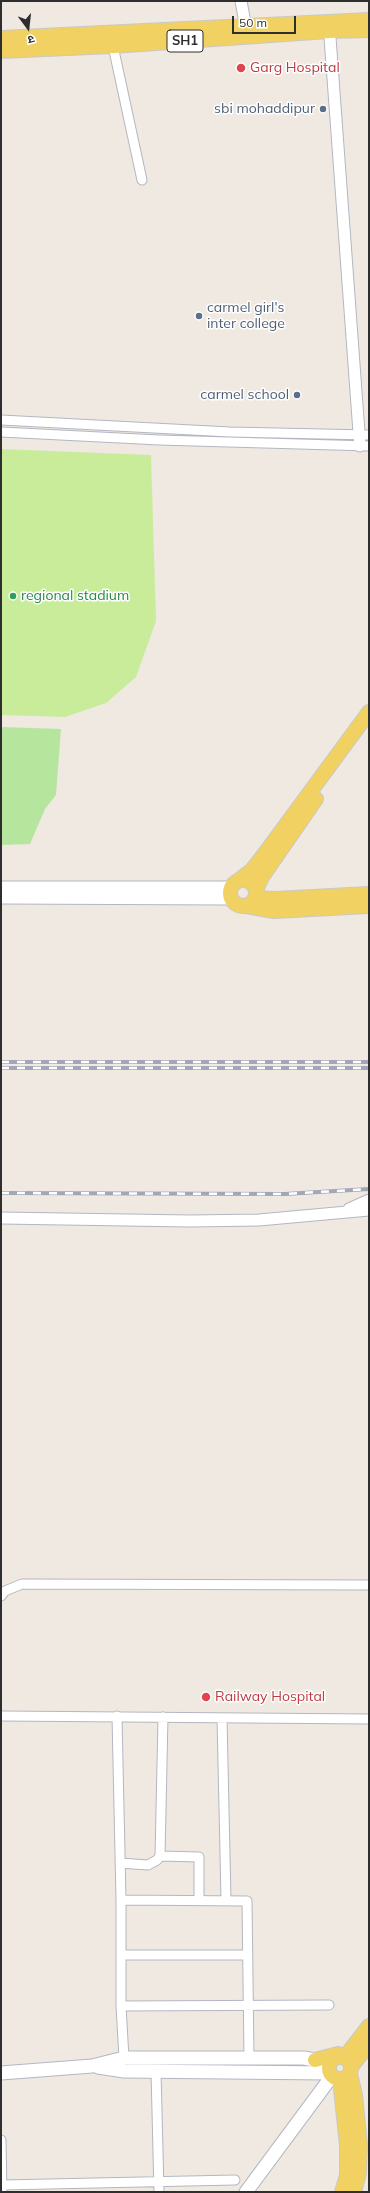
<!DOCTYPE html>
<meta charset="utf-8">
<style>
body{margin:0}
#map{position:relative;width:370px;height:2193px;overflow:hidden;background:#efe9e1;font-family:Mulish,"Noto Sans Devanagari",sans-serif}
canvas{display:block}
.frame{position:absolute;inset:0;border:2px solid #2e2e2e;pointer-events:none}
.north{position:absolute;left:8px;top:8px;width:40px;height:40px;-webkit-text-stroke:3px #fff;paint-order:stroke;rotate:165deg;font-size:11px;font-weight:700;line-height:16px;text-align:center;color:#2e2e2e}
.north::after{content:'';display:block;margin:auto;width:14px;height:18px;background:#2e2e2e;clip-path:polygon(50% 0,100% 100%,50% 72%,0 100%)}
.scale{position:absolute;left:232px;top:16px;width:64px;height:18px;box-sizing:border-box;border:2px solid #2e2e2e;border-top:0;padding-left:5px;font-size:12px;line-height:14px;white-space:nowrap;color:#2e2e2e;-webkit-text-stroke:3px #fff;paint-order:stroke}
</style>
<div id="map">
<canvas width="370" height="2193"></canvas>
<div class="frame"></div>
<div class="north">उ</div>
<div class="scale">50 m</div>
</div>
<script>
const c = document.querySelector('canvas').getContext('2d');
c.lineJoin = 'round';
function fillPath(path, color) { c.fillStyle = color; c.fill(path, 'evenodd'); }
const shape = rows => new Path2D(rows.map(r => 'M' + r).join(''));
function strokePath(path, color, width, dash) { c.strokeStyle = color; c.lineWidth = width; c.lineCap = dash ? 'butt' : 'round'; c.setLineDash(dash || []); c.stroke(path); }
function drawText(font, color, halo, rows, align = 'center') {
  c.font = font + ' Mulish,sans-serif'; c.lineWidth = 3; c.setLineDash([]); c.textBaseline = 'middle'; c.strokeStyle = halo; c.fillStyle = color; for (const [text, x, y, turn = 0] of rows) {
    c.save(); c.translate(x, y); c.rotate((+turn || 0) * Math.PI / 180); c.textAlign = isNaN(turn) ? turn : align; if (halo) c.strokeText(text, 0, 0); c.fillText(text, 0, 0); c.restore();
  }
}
const green = shape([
 [1,727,61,729,56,795,45,809,30,844,1,845]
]);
const pitch = shape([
 [1,449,151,455,156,621,136,677,106,703,65,717,1,715]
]);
const minor = shape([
 [113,46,142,180],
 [1,420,230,432,369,435],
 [1,432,159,440,369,446],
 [1,1596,5,1591,22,1584,369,1585],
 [1,1716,369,1719],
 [117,1716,121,1900,121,2006,124,2058],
 [163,1717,160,1856,199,1857,199,1900],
 [222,1718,226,1900],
 [120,1863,148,1865,157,1860,160,1856],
 [121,1900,247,1901,249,2058],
 [121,1955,248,1955],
 [121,2006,329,2005],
 [156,2071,159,2192],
 [1,2140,2,2192],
 [2,2185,235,2180]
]);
const tertiary = shape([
 [241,1,247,34],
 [329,24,360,446],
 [349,1209,369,1200],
 [1,1218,190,1221,259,1220,369,1210]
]);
const secondary = shape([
 [1,888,231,888],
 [1,897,231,898],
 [98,2067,124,2071,329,2073],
 [1,2073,92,2066,124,2058,304,2058,326,2062],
 [246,2192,332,2076]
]);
const primary = shape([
 [1,38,369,20],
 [1,51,113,46,329,31,369,30],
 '230 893a13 13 0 1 1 26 0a13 13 0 1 1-26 0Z',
 [239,880,252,870,263,856,369,712],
 [256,890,262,877,316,799],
 [256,898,275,899,369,894],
 [246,906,274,911,369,906],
 '329 2068a11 11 0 1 1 22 0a11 11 0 1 1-22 0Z',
 [345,2057,369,2026],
 [315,2060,338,2054],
 [351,2067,369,2044],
 [350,2074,355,2095,360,2145,359,2173,354,2192],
 [340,2079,347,2146,347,2175,342,2192]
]);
const rail = shape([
 [1,1062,369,1062],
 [1,1068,369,1068],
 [1,1193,285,1194,369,1189]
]);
const markers = [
 [241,68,5,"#e0444e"],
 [323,109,4,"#5c6f8a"],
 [199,316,4,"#5c6f8a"],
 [297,395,4,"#5c6f8a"],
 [13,596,4,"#2e9e5b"],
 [206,1697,5,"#e0444e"]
];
const shields = [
 [185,41,36]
];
const shieldNames = [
 ["SH1",185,41]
];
const healthNames = [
 ["Garg Hospital",250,68],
 ["Railway Hospital",215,1697]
];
const serviceNames = [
 ["sbi mohaddipur",315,109],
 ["carmel girl's",207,308,"left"],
 ["inter college",207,324,"left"],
 ["carmel school",289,395]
];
const leisureNames = [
 ["regional stadium",21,596]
];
fillPath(green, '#b6e59e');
fillPath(pitch, '#c9ec9a');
strokePath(minor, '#b4b7c1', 11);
strokePath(tertiary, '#b4b7c1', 13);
strokePath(secondary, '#b4b7c1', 15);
strokePath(primary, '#c9c9c9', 16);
strokePath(minor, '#fff', 9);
strokePath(tertiary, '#fff', 11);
strokePath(secondary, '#fff', 13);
strokePath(primary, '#f2d163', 14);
strokePath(rail, '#a3a6b8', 4);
strokePath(rail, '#fff', 2.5, [8]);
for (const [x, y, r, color] of markers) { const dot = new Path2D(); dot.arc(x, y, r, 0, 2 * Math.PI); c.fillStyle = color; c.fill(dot); strokePath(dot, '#fff', 1.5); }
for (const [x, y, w] of shields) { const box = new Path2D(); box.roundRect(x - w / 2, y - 11, w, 22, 3); c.fillStyle = '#fff'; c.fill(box); strokePath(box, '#2e2e2e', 1); }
drawText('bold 13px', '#2e2e2e', null, shieldNames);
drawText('14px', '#be3a42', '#fff', healthNames, 'left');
drawText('14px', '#4e5e75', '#fff', serviceNames, 'right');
drawText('14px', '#27864d', '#fff', leisureNames, 'left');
</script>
